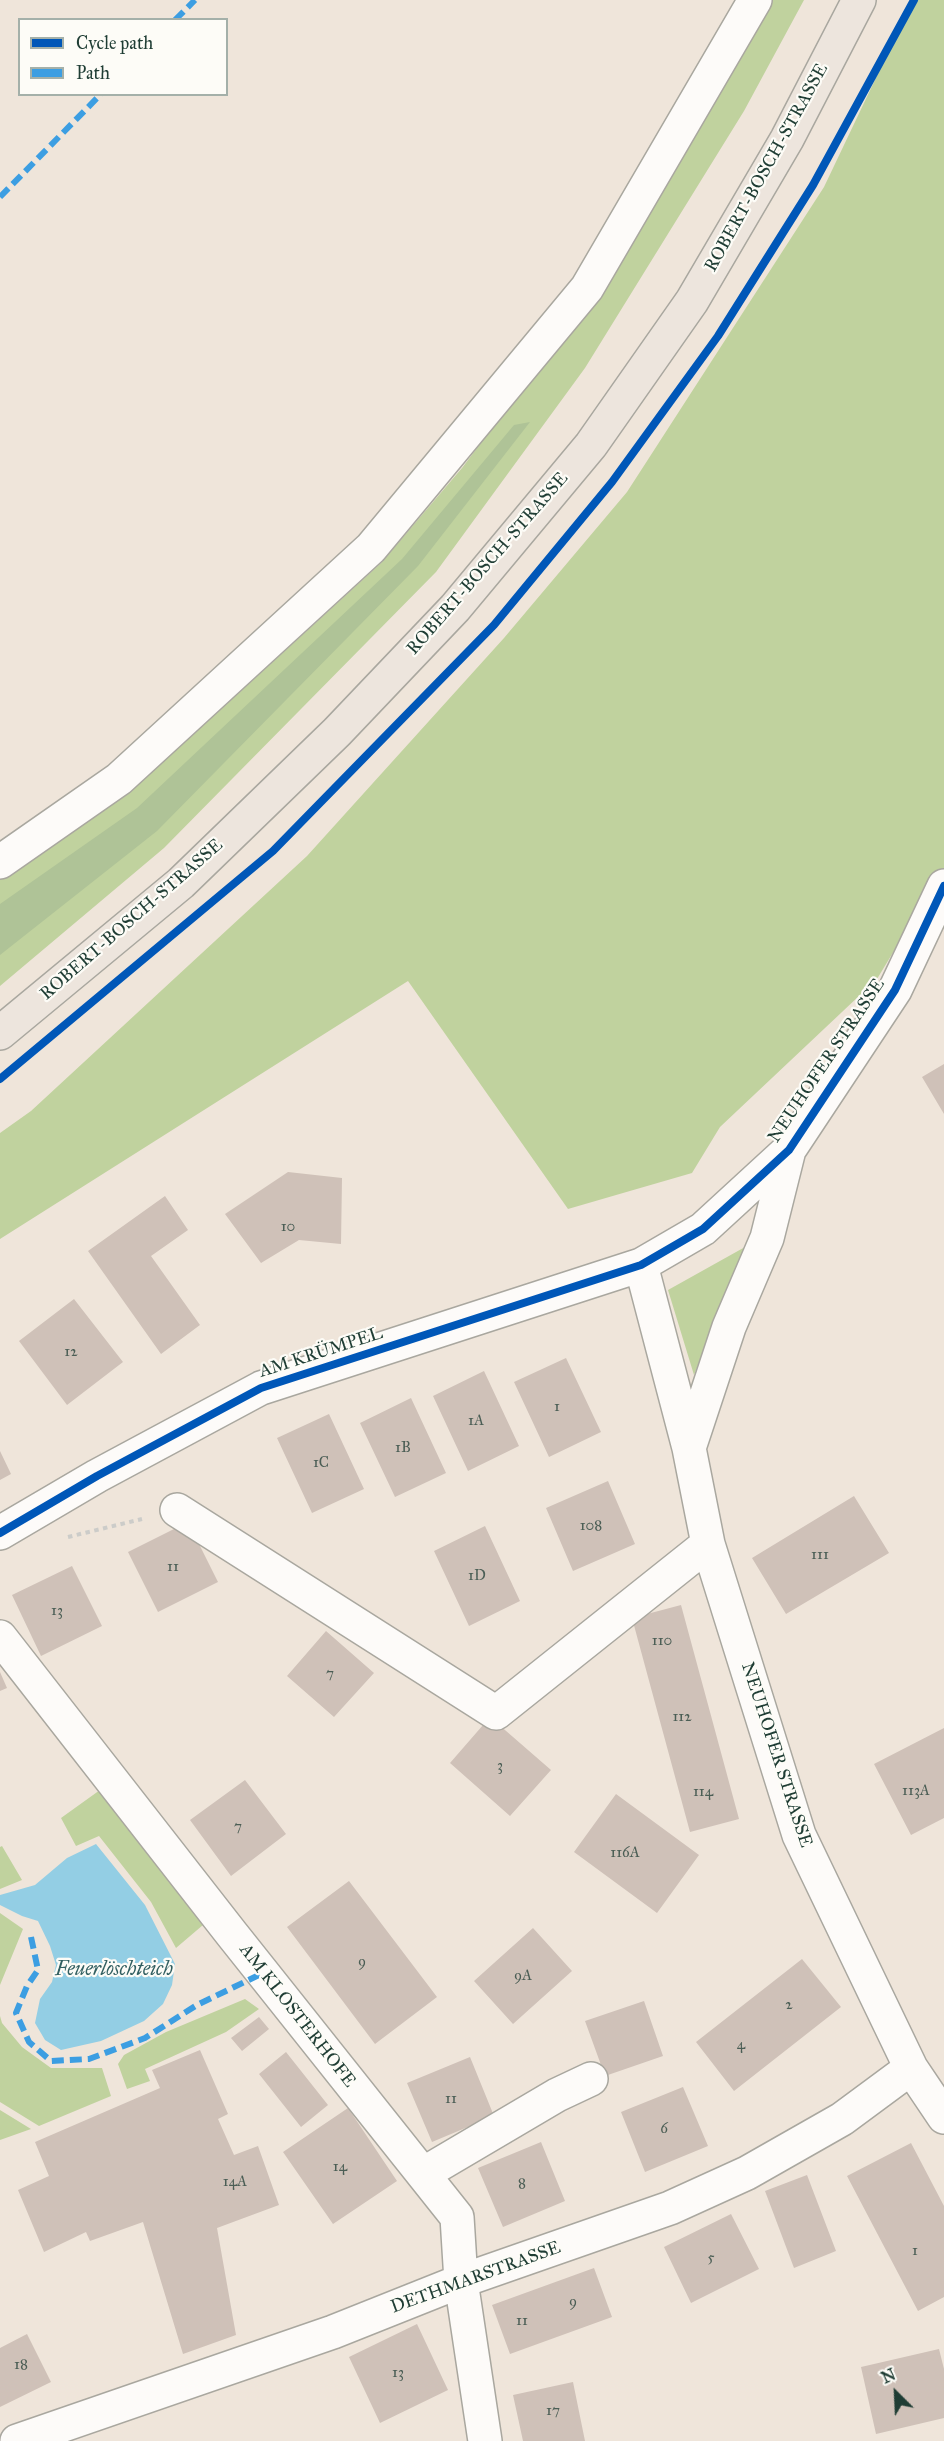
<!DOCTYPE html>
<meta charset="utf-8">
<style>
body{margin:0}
#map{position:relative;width:944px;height:2441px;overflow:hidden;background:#efe5da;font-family:"IM FELL Great Primer",serif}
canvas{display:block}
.legend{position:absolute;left:18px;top:18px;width:210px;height:78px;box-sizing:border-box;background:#fdfcf7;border:2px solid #a4b0a9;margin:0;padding:8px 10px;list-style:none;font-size:18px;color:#1f3d34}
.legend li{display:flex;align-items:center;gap:12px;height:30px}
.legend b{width:30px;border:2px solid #a4b0a9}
.north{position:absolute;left:866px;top:2363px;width:60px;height:60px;-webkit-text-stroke:4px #fdfcf7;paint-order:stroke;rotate:336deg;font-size:16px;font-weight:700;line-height:24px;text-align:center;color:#1f3d34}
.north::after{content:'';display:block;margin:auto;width:21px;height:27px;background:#1f3d34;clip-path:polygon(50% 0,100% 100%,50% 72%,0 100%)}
</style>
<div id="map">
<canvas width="944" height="2441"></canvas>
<ul class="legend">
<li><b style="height:8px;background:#0057b8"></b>Cycle path</li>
<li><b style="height:8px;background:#3c9ee2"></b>Path</li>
</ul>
<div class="north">N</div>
</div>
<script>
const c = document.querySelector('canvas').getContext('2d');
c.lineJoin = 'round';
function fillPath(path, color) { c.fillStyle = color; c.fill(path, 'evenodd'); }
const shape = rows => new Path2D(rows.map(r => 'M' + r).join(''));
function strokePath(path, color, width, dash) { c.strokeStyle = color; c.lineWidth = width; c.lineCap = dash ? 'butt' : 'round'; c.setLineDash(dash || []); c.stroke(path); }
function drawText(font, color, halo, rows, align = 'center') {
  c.font = font + ' "IM FELL Great Primer",serif'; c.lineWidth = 4.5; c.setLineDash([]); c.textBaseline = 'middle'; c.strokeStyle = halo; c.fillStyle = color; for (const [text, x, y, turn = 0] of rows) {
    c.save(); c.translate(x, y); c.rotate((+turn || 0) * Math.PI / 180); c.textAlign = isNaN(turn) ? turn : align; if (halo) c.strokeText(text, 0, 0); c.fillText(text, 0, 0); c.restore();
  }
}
const green = shape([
 [766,0,804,0,744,111,585,368,436,572,164,848,0,986,0,880,128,794,381,563,462,468,595,291],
 [913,0,944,0,944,868,877,979,720,1127,692,1173,623,1193,568,1209,408,981,0,1239,0,1133,31,1111,307,856,504,638,627,492,824,187],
 [745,1247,694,1375,668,1290],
 [100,1790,203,1925,176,1948,151,1902,99,1836,76,1846,61,1818],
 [2,1846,22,1880,0,1889,0,1847],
 [0,1913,23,1929,0,1985],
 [245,1999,259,2009,226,2032,145,2069,150,2081,127,2089,118,2064,124,2055,166,2032],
 [0,2016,2,2023,22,2047,51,2068,102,2068,111,2096,39,2126,0,2102],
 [0,2110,31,2129,0,2140]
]);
const forest = shape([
 [530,422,418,566,157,831,0,955,0,904,137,808,402,559,514,425]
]);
const water = shape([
 [96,1844,145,1905,175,1964,172,1985,163,2004,144,2021,101,2041,61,2050,45,2040,35,2023,40,1999,52,1982,56,1965,50,1946,38,1921,22,1916,0,1905,0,1895,35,1885,67,1858]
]);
const building = shape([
 [944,1064,944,1114,922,1077],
 [288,1172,342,1178,341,1244,299,1240,261,1263,225,1214],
 [165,1196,188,1230,151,1256,200,1325,161,1354,88,1251],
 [74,1299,123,1362,67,1405,19,1341],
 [566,1358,601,1432,549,1457,514,1382],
 [484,1371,519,1446,468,1471,433,1396],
 [411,1398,446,1473,395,1497,360,1423],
 [329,1414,364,1489,312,1513,277,1438],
 [0,1451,11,1474,0,1480],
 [608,1481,635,1544,573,1571,546,1508],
 [854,1496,889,1553,786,1614,752,1558],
 [188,1522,218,1582,158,1612,128,1552],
 [485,1526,520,1601,469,1626,434,1551],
 [72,1566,102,1626,41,1656,12,1595],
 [681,1605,739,1819,690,1832,632,1618],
 [326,1631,374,1673,334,1717,287,1676],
 [0,1672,7,1688,0,1691],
 [490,1717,551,1770,510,1816,450,1763],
 [944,1728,944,1818,911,1835,874,1764],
 [245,1780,286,1834,231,1876,190,1820],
 [616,1794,699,1855,657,1913,574,1852],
 [349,1881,437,1997,375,2044,287,1927],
 [533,1928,572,1971,513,2024,474,1981],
 [802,1959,841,2007,734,2091,696,2042],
 [644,2001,663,2056,605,2076,585,2021],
 [259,2017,269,2029,242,2051,231,2038],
 [200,2050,228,2114,218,2119,234,2155,258,2146,279,2205,217,2228,236,2335,183,2354,143,2222,90,2241,86,2232,44,2252,18,2190,49,2176,35,2142,160,2088,152,2070],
 [286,2052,328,2105,301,2127,259,2074],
 [470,2057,494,2116,432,2142,407,2083],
 [683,2087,708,2146,645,2172,621,2112],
 [348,2108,397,2181,333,2224,283,2152],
 [541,2142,565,2201,503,2227,478,2168],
 [911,2143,944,2206,944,2297,918,2311,847,2176],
 [807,2175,836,2251,794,2268,765,2191],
 [731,2214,759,2269,691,2303,664,2247],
 [594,2268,612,2317,510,2354,492,2305],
 [417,2324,448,2390,380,2423,349,2357],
 [27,2334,51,2382,0,2407,0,2348],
 [939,2349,944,2369,944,2418,876,2434,861,2367],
 [573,2382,585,2441,523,2441,513,2395]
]);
const path = shape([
 [68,1537,142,1519]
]);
const minor = shape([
 [0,862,119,779,371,548,587,288,755,0],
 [641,1265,689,1448,708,1544,799,1835,911,2068,944,2117],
 [689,1448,729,1327,767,1238,789,1150],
 [177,1510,496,1713,708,1544],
 [0,1533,97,1476,261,1388,641,1265,703,1229,789,1150,895,990,944,886],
 [0,1637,231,1933,457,2217,461,2281,485,2441],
 [423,2174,557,2095,591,2079],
 [17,2441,333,2332,461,2281,670,2208,747,2173,842,2119,911,2068]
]);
const major = shape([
 [0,1033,181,883,337,732,455,608,591,445,692,301,787,139,859,0]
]);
const quiet = shape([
 [175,20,195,0],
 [0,197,101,94],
 [31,1937,38,1970,27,1986,16,2013,29,2042,51,2061,89,2059,145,2038,197,2005,263,1973]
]);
const cycleway = shape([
 [0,1079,273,851,494,625,612,482,718,336,813,185,914,0],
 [0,1533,97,1476,261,1388,641,1265,703,1229,789,1150,895,990,944,886]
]);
const numberNames = [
 ["10",288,1227],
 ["12",71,1352],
 ["1",557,1407],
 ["1A",476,1421],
 ["1B",403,1448],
 ["1C",321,1463],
 ["108",591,1526],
 ["111",820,1555],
 ["11",173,1567],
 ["1D",477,1576],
 ["13",57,1611],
 ["110",662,1641],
 ["7",330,1674],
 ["112",682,1717],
 ["3",500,1766],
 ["113A",916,1791],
 ["114",703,1792],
 ["7",238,1827],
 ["116A",625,1853],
 ["9",362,1962],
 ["9A",523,1976],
 ["2",789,2005],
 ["4",741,2045],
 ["11",451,2099],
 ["6",664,2129],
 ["14",340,2167],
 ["14A",235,2182],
 ["8",522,2184],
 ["1",915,2251],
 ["5",711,2258],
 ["9",573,2302],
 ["11",522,2321],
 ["18",21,2365],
 ["13",398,2373],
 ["17",553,2411]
];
const streetNames = [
 ["ROBERT-BOSCH-STRASSE",767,168,-61],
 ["ROBERT-BOSCH-STRASSE",488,564,-49],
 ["ROBERT-BOSCH-STRASSE",132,920,-41],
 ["NEUHOFER STRASSE",827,1061,-56],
 ["AM KRÜMPEL",321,1353,-18],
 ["NEUHOFER STRASSE",776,1755,72],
 ["AM KLOSTERHOFE",297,2016,52],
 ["DETHMARSTRASSE",476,2278,-20]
];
const waterNames = [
 ["Feuerlöschteich",114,1970]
];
fillPath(green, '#c0d29e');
fillPath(forest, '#afc397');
fillPath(water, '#93cee4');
fillPath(building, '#cfc1b8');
strokePath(minor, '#a9a79f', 36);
strokePath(major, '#a9a79f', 36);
strokePath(path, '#ccccc9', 4, [4.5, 4.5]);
strokePath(minor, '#fdfbf9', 33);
strokePath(major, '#ede5dd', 33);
strokePath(quiet, '#3c9ee2', 6, [12, 6]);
strokePath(cycleway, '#0057b8', 8);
drawText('15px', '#4b5e55', null, numberNames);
drawText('18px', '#1f3d34', '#fdfcf7', streetNames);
drawText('italic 20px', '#325f61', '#fdfcf7', waterNames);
</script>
